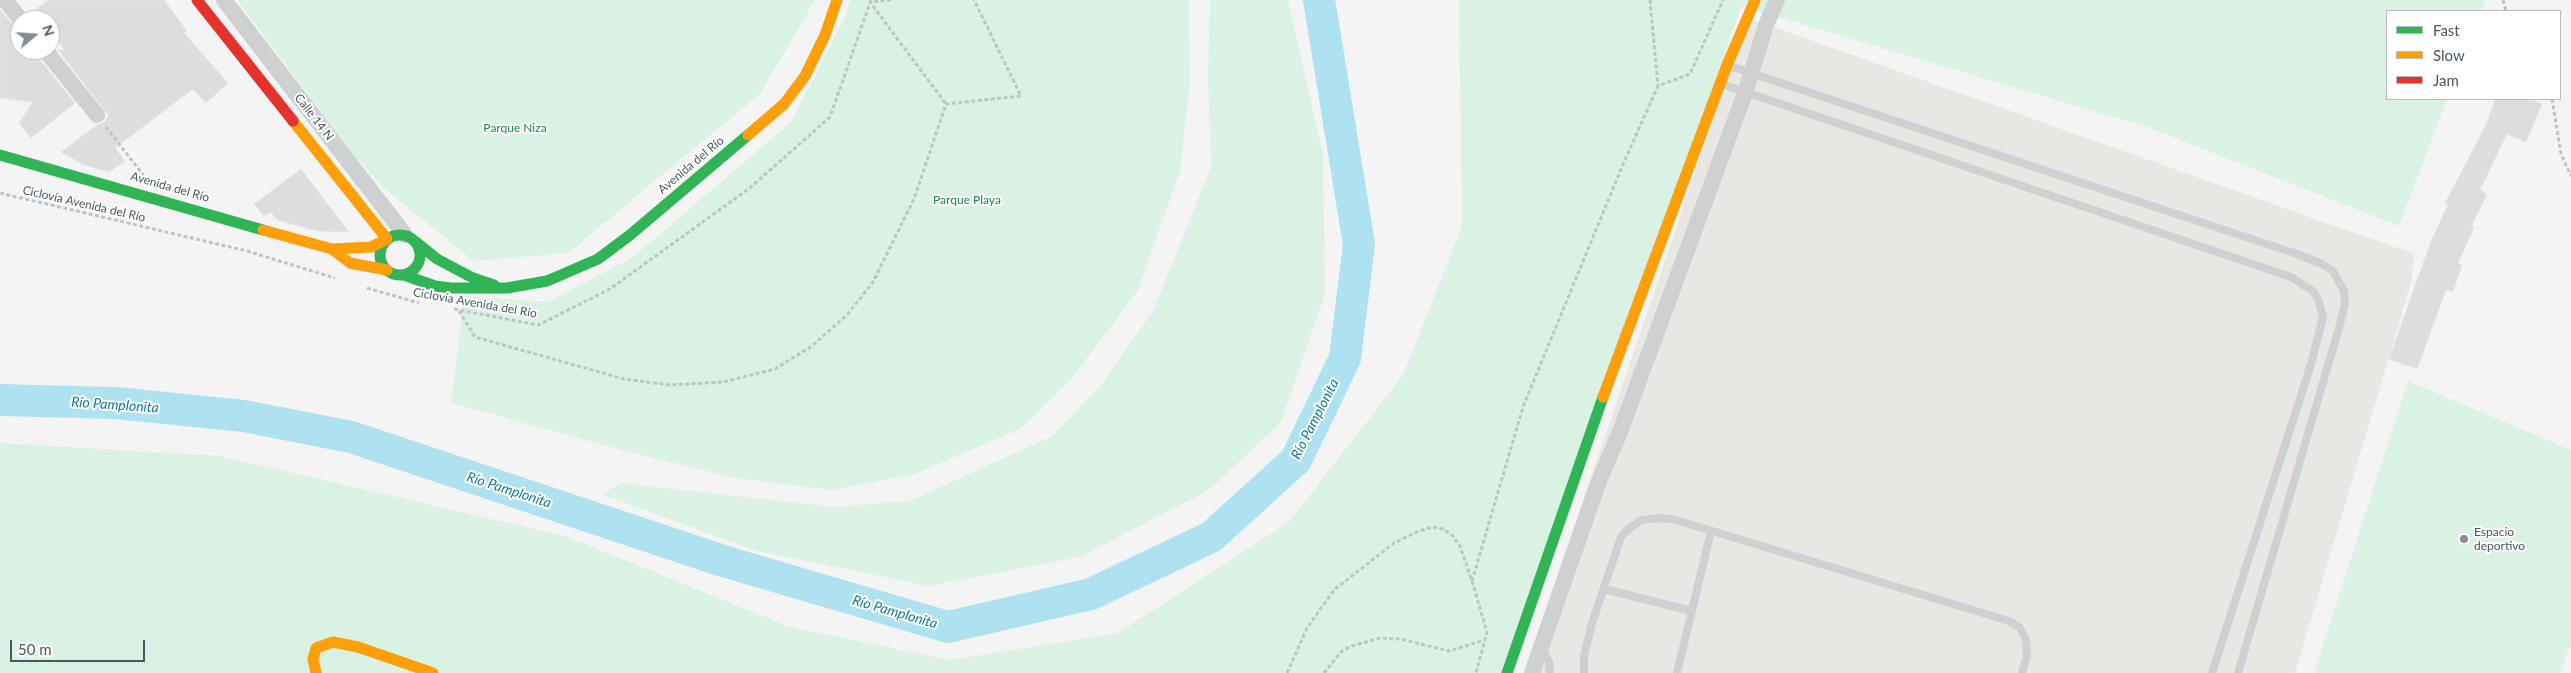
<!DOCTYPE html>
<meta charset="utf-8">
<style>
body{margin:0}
#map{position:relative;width:2571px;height:673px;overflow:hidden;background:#f4f4f4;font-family:Lato,sans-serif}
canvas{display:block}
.legend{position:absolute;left:2386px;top:10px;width:175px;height:90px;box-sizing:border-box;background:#fff;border:1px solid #b7bbc0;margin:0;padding:6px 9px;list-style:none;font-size:15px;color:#4a5661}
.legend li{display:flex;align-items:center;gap:10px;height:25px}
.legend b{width:25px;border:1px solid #b7bbc0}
.north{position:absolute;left:10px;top:10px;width:50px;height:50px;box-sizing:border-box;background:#fff;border:1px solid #b7bbc0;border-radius:50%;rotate:72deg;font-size:14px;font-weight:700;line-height:20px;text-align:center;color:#4a5661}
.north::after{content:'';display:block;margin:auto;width:18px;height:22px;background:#868d94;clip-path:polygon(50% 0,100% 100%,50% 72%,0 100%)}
.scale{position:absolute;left:10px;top:640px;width:135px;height:22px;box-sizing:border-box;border:2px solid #4a5661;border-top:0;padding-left:6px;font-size:15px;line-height:18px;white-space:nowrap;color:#4a5661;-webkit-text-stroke:4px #fff;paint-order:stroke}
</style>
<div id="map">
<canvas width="2571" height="673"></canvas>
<ul class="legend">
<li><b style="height:6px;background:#30b455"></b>Fast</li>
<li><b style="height:6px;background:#ff9f0a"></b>Slow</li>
<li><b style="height:6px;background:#e5322d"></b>Jam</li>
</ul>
<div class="north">N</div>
<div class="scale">50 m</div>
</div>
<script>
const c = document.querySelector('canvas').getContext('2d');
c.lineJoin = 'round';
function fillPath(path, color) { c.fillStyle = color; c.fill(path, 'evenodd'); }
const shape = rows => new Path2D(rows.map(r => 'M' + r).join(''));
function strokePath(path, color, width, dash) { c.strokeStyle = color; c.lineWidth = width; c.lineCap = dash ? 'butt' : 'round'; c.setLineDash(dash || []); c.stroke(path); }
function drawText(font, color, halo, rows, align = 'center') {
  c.font = font + ' Lato,sans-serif'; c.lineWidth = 4; c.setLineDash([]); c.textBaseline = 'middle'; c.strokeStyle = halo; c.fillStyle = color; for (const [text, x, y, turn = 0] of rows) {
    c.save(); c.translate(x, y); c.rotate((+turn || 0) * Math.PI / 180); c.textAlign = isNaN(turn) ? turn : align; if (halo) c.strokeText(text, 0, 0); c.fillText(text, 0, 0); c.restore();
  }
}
const commercial = shape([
 [1748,18,2414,254,2411,283,2295,673,1524,673]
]);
const green = shape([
 [237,0,815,0,760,94,568,253,474,261,381,186,359,159,357,160],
 [851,0,1189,0,1190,79,1180,171,1138,290,1071,379,1020,429,915,474,831,490,736,478,618,449,451,403,464,296,548,302,633,257,791,122,844,19],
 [1210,0,1288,0,1323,155,1325,294,1281,422,1209,490,1080,557,929,586,753,550,602,494,621,483,833,507,910,501,1052,436,1101,385,1153,311,1211,167,1208,77],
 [1459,0,2485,0,2481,11,2387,11,2387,99,2447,99,2399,226,2147,127,1741,6,1514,673,0,673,0,443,220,456,565,536,790,627,950,660,1118,633,1289,522,1403,375,1462,226],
 [2408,381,2571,450,2571,643,2560,673,2314,673]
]);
const river = shape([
 [0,400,116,403,244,416,351,437,723,561,948,627,1091,594,1211,537,1296,460,1345,358,1359,244,1319,0]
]);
const building = shape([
 [49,0,164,0,187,31,184,33,228,83,206,103,193,89,115,148,125,161,109,172,84,165,61,152,97,125,103,123,109,116,58,50,64,50,50,28,50,20,45,20,37,8,49,0],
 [0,10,20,32,20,50,35,50,37,56,75,103,31,138,19,123,33,102,0,98,0,10],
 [2495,99,2530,99,2542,104,2526,142,2507,134,2480,190,2487,194,2471,227,2474,228,2458,263,2462,265,2453,292,2446,290,2417,369,2389,359,2431,241,2448,205,2445,203,2486,125,2495,99],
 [301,169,349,232,317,231,277,220,271,212,264,216,254,204,301,169]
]);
const path = shape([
 [891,0,870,2,946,104],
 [1650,0,1658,86],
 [2503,0,2506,11],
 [2552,99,2561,154,2571,176],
 [106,127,144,176],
 [0,193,247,251,335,278],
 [367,288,419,303],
 [454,309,538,325,610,289,751,187,830,117,871,0],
 [459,311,475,337,624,379,670,385,723,382,775,369,812,346,847,315,873,282,914,199,946,104,1021,96,974,0],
 [1472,581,1523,407,1624,162,1658,86,1690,74,1723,0],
 [1287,673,1307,628,1334,590,1394,543,1417,532,1432,527,1443,529,1453,536,1460,546,1472,581,1487,632,1476,673],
 [1324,673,1342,651,1352,646,1380,638,1401,639,1449,651,1485,640]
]);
const lane = shape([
 [1730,66,2297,254,2322,264,2333,271,2344,291,2345,303,2341,321,2238,673],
 [1722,84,2291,277,2313,291,2318,299,2323,317,2311,364,2212,673],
 [1604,589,1692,611],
 [1543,649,1549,662,1550,673],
 [1584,673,1584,656,1592,623,1621,537,1626,531,1641,520,1660,518,1676,520,2009,621,2019,627,2026,639,2027,655,2022,673],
 [1677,673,1711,531]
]);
const street = shape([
 [5,0,21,20],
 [224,0,405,235],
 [45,50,97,115],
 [1532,673,1599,481,1620,432,1745,93,1766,25,1777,0]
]);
const fast = shape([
 [0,155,263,230],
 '380 255a20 20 0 1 1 40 0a20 20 0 1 1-40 0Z',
 [416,242,437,259,473,278,494,285],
 [404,275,435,286,451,288,507,288,547,281,598,259,630,235,748,135],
 [1507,673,1603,397]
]);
const slow = shape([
 [748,135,784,104,805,76,825,35,837,0],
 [263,230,332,249,371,247,387,239,293,121],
 [332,249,350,263,387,270],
 [1603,397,1727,65,1755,0],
 [316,673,313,659,316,648,333,642,358,647,433,673]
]);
const jam = shape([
 [197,0,293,121]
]);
const markers = [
 [2464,539,5,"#868d94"]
];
const streetNames = [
 ["Calle 14 N",314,117,52],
 ["Avenida del Río",691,165,-40],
 ["Avenida del Río",170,187,16],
 ["Ciclovía Avenida del Río",84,204,13],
 ["Ciclovía Avenida del Río",475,303,10]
];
const parkNames = [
 ["Parque Niza",515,128],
 ["Parque Playa",967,200]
];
const poiNames = [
 ["Espacio",2474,532],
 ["deportivo",2474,546]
];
const waterNames = [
 ["Río Pamplonita",115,405,4],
 ["Río Pamplonita",1315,419,-63],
 ["Río Pamplonita",509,490,18],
 ["Río Pamplonita",895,612,16]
];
fillPath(commercial, '#e8e7e3');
fillPath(green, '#d9f2e3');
strokePath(river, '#aee2f0', 32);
fillPath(building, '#ddddde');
strokePath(building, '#e5e6e7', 1);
strokePath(path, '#bcc7c4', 3, [4, 2.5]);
strokePath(lane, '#ced0d2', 8);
strokePath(street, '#ced0d2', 16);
strokePath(fast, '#30b455', 11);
strokePath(slow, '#ff9f0a', 11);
strokePath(jam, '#e5322d', 11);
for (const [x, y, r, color] of markers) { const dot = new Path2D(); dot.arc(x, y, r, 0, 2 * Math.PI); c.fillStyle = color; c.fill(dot); strokePath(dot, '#fff', 2); }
drawText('12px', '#4a5661', '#fff', streetNames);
drawText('12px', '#17864f', '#fff', parkNames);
drawText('12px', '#4a5661', '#fff', poiNames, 'left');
drawText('italic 14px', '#0c7c9b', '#fff', waterNames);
</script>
